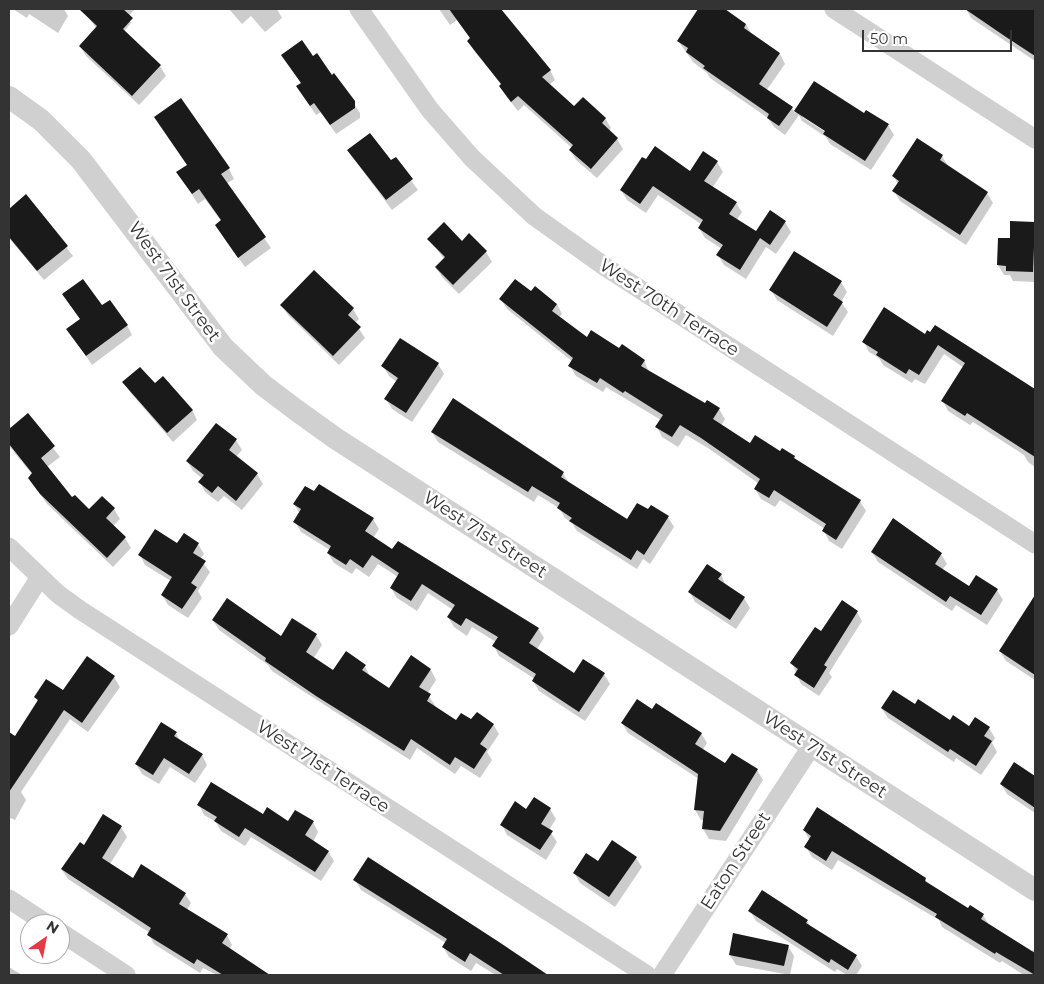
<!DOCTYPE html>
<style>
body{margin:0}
#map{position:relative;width:1044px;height:984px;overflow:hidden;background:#fff;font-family:Montserrat,sans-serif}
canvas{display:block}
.frame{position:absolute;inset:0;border:10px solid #333;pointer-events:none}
.north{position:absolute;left:20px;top:914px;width:50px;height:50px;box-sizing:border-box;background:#fff;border:1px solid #adadad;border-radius:50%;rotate:33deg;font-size:14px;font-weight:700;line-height:20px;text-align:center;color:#333}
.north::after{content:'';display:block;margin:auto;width:18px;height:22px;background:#e63946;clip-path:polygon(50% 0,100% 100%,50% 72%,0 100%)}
.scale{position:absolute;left:862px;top:30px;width:150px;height:22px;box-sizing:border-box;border:2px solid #333;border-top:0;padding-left:6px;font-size:15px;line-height:18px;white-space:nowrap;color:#333;-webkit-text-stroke:4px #fff;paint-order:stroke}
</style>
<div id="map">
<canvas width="1044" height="984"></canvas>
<div class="frame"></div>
<div class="north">N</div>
<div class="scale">50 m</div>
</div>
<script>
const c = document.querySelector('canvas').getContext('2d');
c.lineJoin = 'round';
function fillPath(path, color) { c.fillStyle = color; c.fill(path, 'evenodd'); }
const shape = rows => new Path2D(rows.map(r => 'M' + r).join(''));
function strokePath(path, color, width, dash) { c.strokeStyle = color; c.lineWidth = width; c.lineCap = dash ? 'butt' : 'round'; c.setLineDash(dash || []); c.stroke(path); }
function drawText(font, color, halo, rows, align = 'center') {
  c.font = font + ' Montserrat,sans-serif'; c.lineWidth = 5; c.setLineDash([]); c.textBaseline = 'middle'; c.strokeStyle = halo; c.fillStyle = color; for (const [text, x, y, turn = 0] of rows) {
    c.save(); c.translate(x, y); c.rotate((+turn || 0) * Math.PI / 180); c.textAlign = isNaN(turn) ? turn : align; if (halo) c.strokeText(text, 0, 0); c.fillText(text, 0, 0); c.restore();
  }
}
const shadow = shape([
 [13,9,64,9,68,16,58,33,29,14,27,18],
 [86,9,134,10,128,17,131,23,120,36,126,33,160,66,166,76,139,105,86,56,80,46,97,29,84,12],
 [229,9,277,9,282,18,265,32,251,16,242,24],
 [439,9,475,9,472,11,550,70,555,80,549,85,574,108,605,118,611,128,609,131,617,139,623,149,597,178,576,160,570,150,572,148,524,105,518,111,506,96,500,86,502,85,474,51,469,41,471,39,457,20,450,25],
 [700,9,707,9,715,14,718,9,723,9,746,24,752,35,780,54,785,64,766,91,792,108,795,113,814,83,864,115,888,125,894,135,871,170,830,144,826,137,802,121,799,115,785,135,774,127,768,118,710,78,707,73,693,62,678,41],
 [804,115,831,133,830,135,802,117],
 [966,9,1035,9,1035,61,971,18],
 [282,55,332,76,353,102,360,113,360,118,336,134,321,112,316,115,304,97,302,84],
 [348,151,391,162,395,159,418,190,392,210],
 [942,156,948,166,987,193,993,203,966,245,900,201,894,191,898,185,894,176],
 [717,162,723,172,712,188,736,203,742,212,737,220,756,233,785,222,791,232,776,254,766,247,746,279,724,265,718,255,722,249,705,238,699,228,701,224,658,195,646,213,627,200,621,190,690,172],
 [229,169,234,179,226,184,271,248,245,267,222,235,221,221,205,199,198,204,184,182],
 [26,196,73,256,44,280,9,238,9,210],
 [1011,222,1035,223,1035,282,1013,281,1010,275,1004,275,998,265,999,239,1011,240],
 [469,235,486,252,492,262,459,294,442,277,436,267,444,259,429,239,462,242],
 [841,282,847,292,841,302,848,312,833,336,777,300,771,290],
 [532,293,557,304,562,314,559,318,587,339,644,360,649,372,706,405,708,402,719,409,725,419,721,426,750,445,794,457,797,461,860,501,866,511,842,549,829,541,824,531,825,529,780,500,775,507,761,499,755,489,758,483,708,448,686,435,678,447,662,437,657,427,661,420,606,387,603,392,576,376,570,366,573,362,507,309,501,299],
 [282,305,353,309,359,319,355,323,365,338,339,365,288,315],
 [102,307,127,325,132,335,92,365,68,329],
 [935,326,1035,390,1035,467,1028,462,1024,455,973,422,970,425,948,411,943,401,964,368,944,354,925,384,915,379,912,383,883,365,879,358,869,352,864,342,925,335,930,334],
 [438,364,444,374,412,422,392,409,386,399,397,382,389,376,383,366],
 [124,382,154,385,192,410,197,420,173,442,130,392],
 [28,415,60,457,47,467,72,499,89,510,114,509,120,519,113,526,125,538,131,548,113,567,47,504,29,478,32,474,9,446,9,431],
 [216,424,236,440,242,450,236,457,257,474,263,484,242,510,224,496,218,502,205,492,200,482,203,479,193,471,187,461],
 [432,432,563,473,569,483,627,520,648,511,668,517,674,527,650,564,643,559,637,569,577,531,572,523,565,518,559,508,538,495,534,502,438,442],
 [294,504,373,519,379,529,373,538,393,551,538,628,544,638,537,649,574,675,584,661,604,674,610,684,585,721,539,691,533,681,535,679,499,656,494,646,496,642,472,627,467,636,454,627,448,617,453,610,428,593,417,611,397,598,391,588,398,577,378,564,369,577,356,568,352,574,334,563,328,553,330,550,301,532,295,522,300,514],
 [198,544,204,554,200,559,210,572,198,591,202,598,188,618,168,605,162,595,171,581,145,565,140,555,177,545],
 [872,552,941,554,947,564,942,570,969,587,997,590,1003,600,987,625,956,605,952,611,878,562],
 [721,574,726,586,744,598,750,608,736,629,695,602,690,592],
 [1027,609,1035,614,1035,680,1006,661,1000,651],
 [857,612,862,621,829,673,832,677,819,696,801,684,792,663,821,632],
 [213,620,281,638,293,620,316,635,322,645,313,659,334,672,365,666,370,677,389,690,431,670,436,680,427,694,435,705,434,707,456,722,472,721,493,724,499,734,487,752,492,760,480,778,461,766,455,774,417,748,410,760,272,671,268,665,219,630],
 [114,677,120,687,88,732,70,719,21,792,26,800,15,820,10,818,9,820,9,735,15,738,38,702,35,697,63,692],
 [915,706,970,728,989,728,995,738,992,743,997,752,981,775,956,758,954,762,888,718,882,709],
 [653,711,701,733,707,743,702,751,726,765,732,755,757,770,763,780,726,841,709,839,703,829,704,820,701,820,695,810,699,779,628,733,622,723],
 [176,733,180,741,202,755,207,765,195,783,170,767,159,784,142,774,136,764],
 [1015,764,1035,778,1035,813,1007,794,1001,784],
 [199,805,263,815,289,823,313,822,318,832,313,842,328,851,334,861,321,881,251,837,245,846,221,831,216,822,204,815],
 [550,809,556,819,549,830,557,842,546,860,507,835,502,825,527,810],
 [121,827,127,837,110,864,133,880,185,894,191,903,187,910,227,935,232,945,229,950,268,975,217,975,203,968,200,973,154,944,149,935,150,933,68,879,62,870,84,847],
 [804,830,925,879,928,884,969,910,983,915,989,925,1031,952,1033,950,1035,951,1035,975,1024,975,1002,961,1000,963,942,927,939,920,838,860,832,870,812,857,806,847,810,841],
 [636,858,642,867,615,907,580,883,574,873,598,863],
 [355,880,543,974,544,975,496,975,476,963,471,971,449,957,443,947,446,943,361,890],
 [762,892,807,921,811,927,856,956,862,966,856,975,847,975,837,969,835,972,756,921,750,911],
 [788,946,794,956,790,975,736,965,730,955],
 [9,967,22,975,9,975]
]);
const building = shape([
 [79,9,123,9,133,18,123,29,161,65,132,96,79,46,97,26],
 [449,9,501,9,551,70,542,77,574,106,583,97,606,118,602,123,618,138,591,169,569,150,573,145,518,96,511,102,499,86,501,84,467,41,470,38],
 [698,9,725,9,746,24,744,28,780,53,759,84,793,107,779,126,767,118,769,114,703,68,705,66,686,52,688,48,677,41],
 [965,9,1035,9,1035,56,1006,37],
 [302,40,313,56,317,53,332,75,334,73,355,101,355,108,330,125,314,103,310,106,296,86,301,83,281,55],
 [814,81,864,113,866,110,889,124,865,161,823,134,825,131,794,111],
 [181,98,230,168,221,174,266,237,238,258,215,225,221,220,199,189,192,194,176,172,187,165,154,117],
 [370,133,391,160,396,157,413,179,386,200,347,150],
 [917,138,943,155,940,160,988,192,960,235,892,191,899,181,892,176],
 [655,146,690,171,703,151,718,161,704,181,737,202,729,214,756,231,770,210,786,221,770,245,760,238,740,270,716,255,723,245,698,228,703,220,653,186,640,204,620,190,642,157,646,159],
 [26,194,68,246,37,271,9,237,9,209],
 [1010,221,1035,222,1033,272,1006,271,1006,266,997,265,998,238,1010,238],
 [444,222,462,241,469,233,487,251,453,285,435,267,445,257,427,239],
 [794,251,842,281,833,295,843,302,827,327,769,290],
 [314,270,354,308,348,315,361,327,333,356,280,305],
 [83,279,102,305,110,300,128,325,86,356,66,329,80,319,62,294],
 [515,279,531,291,535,286,557,304,552,311,587,337,591,330,619,348,622,344,645,360,641,366,705,403,707,400,720,408,713,419,750,443,755,435,780,451,782,448,795,456,794,458,861,500,836,540,822,531,826,524,774,490,769,498,754,489,760,479,701,438,680,425,672,437,655,427,663,415,625,391,623,393,600,378,597,383,568,366,573,358,499,299],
 [884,307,925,334,927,330,930,332,935,325,1035,389,1035,457,967,413,965,416,941,401,965,363,938,345,919,375,909,369,906,374,876,355,878,352,862,342],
 [400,338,439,363,406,413,384,399,398,378,381,366],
 [140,367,155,383,163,376,193,410,167,433,122,382],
 [453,398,564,472,561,477,627,519,637,503,648,509,651,505,669,516,644,555,637,550,631,560,569,521,572,518,557,508,560,503,532,486,528,492,431,432],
 [28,413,55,446,41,458,72,497,75,495,89,509,102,496,115,508,106,518,126,537,107,558,40,494,28,478,32,473,9,444,9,429],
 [216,423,237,439,229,450,258,473,236,501,218,486,212,493,198,482,204,475,186,461],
 [319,484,374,518,365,531,392,549,398,541,539,628,529,643,574,673,583,659,605,673,579,712,532,681,536,674,492,646,498,637,466,618,461,626,447,617,455,605,422,584,411,601,390,588,399,573,372,555,363,568,350,559,346,565,327,553,331,546,293,522,301,509,293,504,305,486,314,491],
 [893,518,942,553,935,564,969,586,976,575,998,589,981,615,950,596,946,602,871,552],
 [155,529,177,543,184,533,199,543,193,553,206,561,191,583,197,587,182,609,161,595,172,577,138,555],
 [707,564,722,574,718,579,745,597,730,620,688,592],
 [1035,595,1035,675,999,651],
 [227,598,281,636,292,618,317,634,306,652,333,670,346,651,366,665,362,670,389,688,411,655,431,669,419,687,431,694,427,701,456,720,461,713,471,719,477,712,494,724,480,744,487,749,474,769,455,757,450,765,411,739,404,751,316,696,265,661,266,658,212,620],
 [842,600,858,611,824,665,827,667,814,688,794,675,798,669,790,663,815,627,821,631],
 [87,656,115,676,82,723,64,710,9,792,9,732,15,736,38,700,34,697,46,679,63,690],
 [893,690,915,704,918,699,950,720,953,715,969,726,975,717,990,727,984,736,992,741,976,766,950,749,948,752,881,708],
 [637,699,652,709,656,703,702,733,695,744,725,763,732,753,758,769,720,831,702,829,704,811,694,810,698,774,621,723],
 [161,722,177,732,174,736,203,754,189,774,164,758,153,775,135,764],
 [1014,762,1035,776,1035,808,1000,784],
 [211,782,263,814,267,807,288,821,295,810,314,821,305,835,329,851,315,872,245,828,239,837,214,821,217,817,197,805],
 [534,797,551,808,541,824,553,831,540,850,500,825,515,801,526,809],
 [817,807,926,878,925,881,968,908,970,905,984,914,981,919,1035,953,1035,975,996,952,995,954,935,917,937,914,832,851,826,861,804,847,811,836,803,830],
 [103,814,122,826,102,858,133,878,141,864,186,893,179,904,228,934,222,943,270,975,223,975,197,959,194,964,147,935,151,928,61,869,80,842,84,845],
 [612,840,637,857,609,897,573,873,586,853,598,861],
 [368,857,499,942,548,975,504,975,470,953,465,962,442,947,447,939,353,880],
 [762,890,808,920,806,923,857,955,848,970,831,959,829,963,748,911],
 [733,933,789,945,784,966,729,955]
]);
const minor = shape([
 [359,9,430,110,472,158,534,216,604,266,1035,544],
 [834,9,1035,139],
 [9,547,58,594,80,610,647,975],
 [9,626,40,577],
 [9,899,47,924],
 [60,932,126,975],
 [662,975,811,747]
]);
const tertiary = shape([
 [9,97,41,120,81,160,223,347,263,385,296,410,335,438,1035,890]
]);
const streetNames = [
 ["West 71st Street",174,282,54],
 ["West 70th Terrace",669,308,33],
 ["West 71st Street",485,535,33],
 ["West 71st Street",825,755,33],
 ["West 71st Terrace",323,767,33],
 ["Eaton Street",736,861,-57]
];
fillPath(shadow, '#0003');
fillPath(building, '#1a1a1a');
strokePath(minor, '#d0d0d0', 19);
strokePath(tertiary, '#d0d0d0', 22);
drawText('18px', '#333', '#fff', streetNames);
</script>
